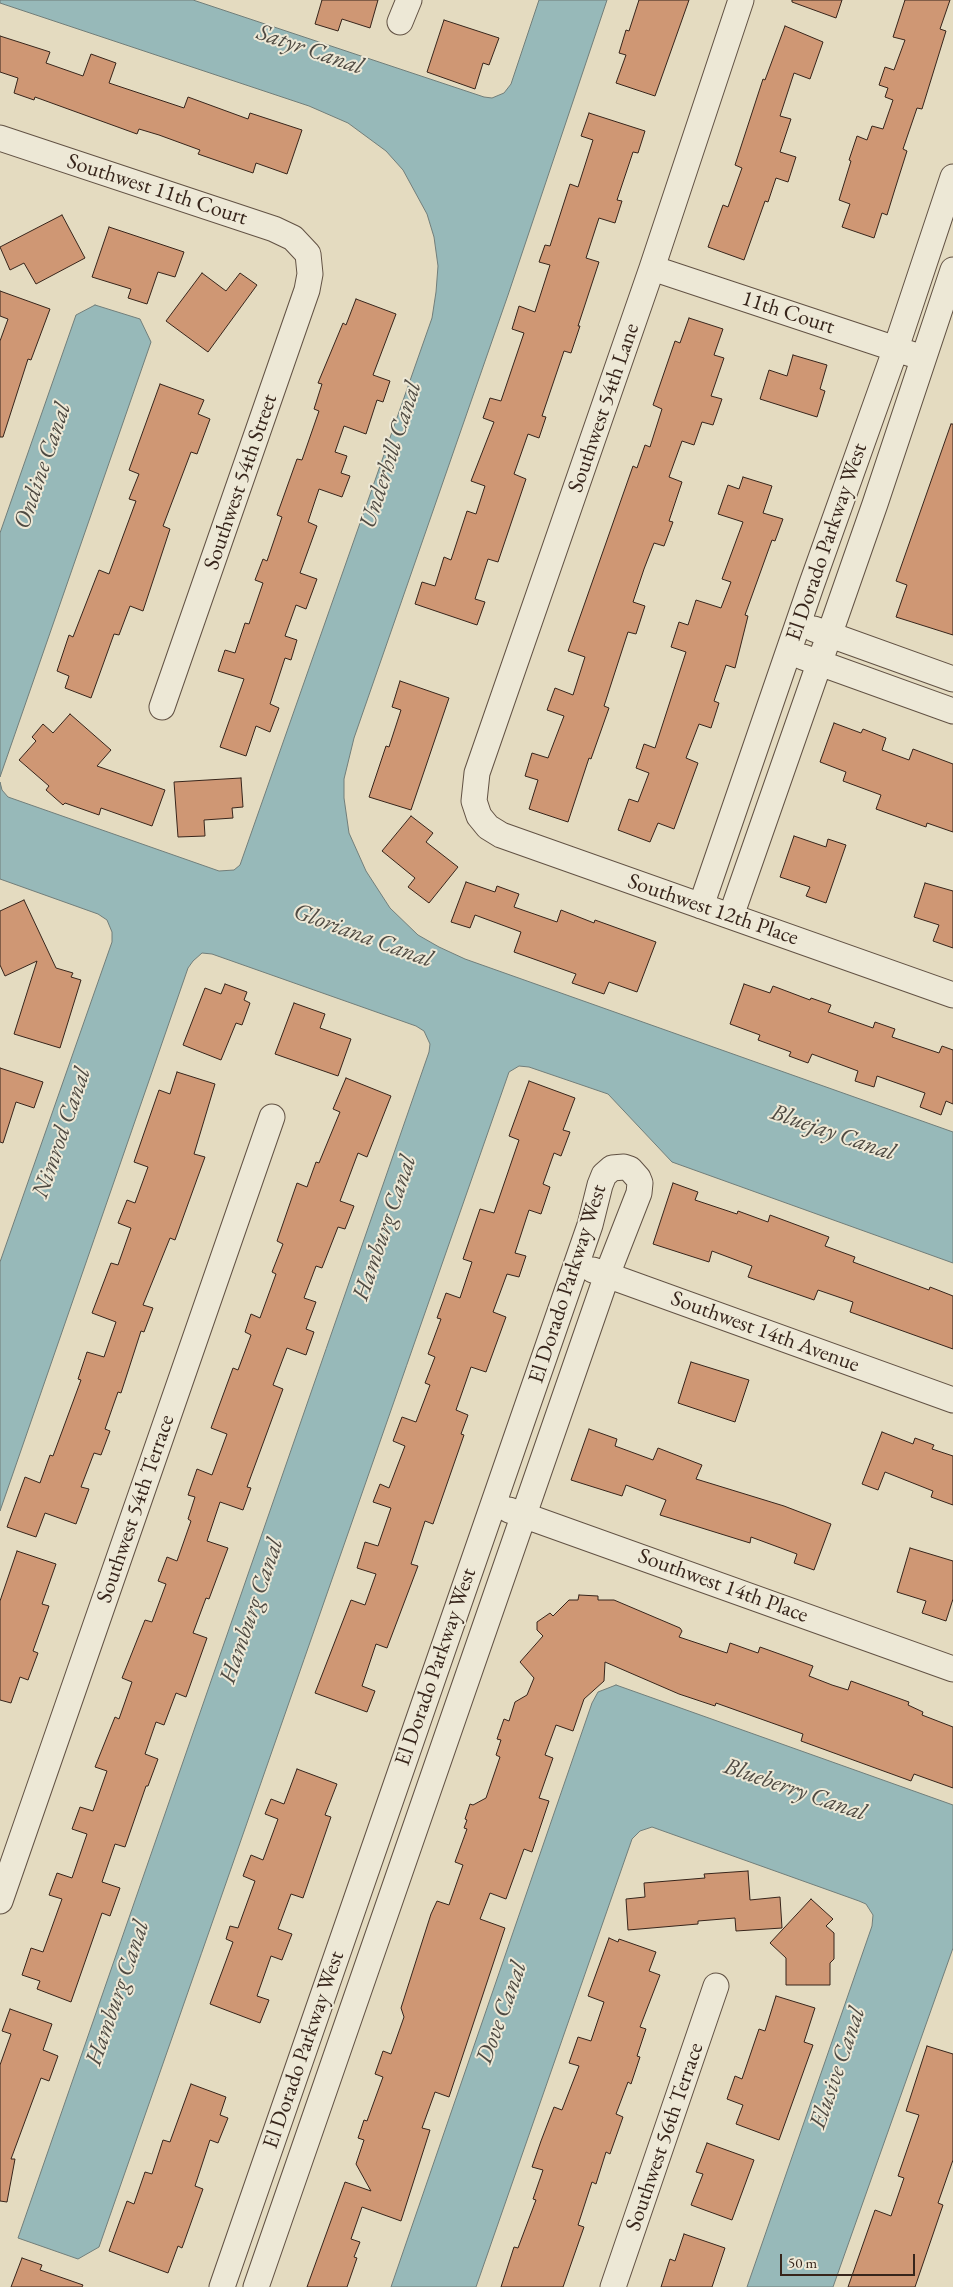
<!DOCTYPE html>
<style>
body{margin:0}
#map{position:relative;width:953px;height:2287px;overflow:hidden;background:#e4dbc0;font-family:"EB Garamond",serif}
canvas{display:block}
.scale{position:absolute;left:780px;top:2254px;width:135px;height:22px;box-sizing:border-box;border:2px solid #37251b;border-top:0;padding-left:6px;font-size:15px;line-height:18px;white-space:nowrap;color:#37251b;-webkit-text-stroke:4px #ede8d6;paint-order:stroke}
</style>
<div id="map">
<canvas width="953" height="2287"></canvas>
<div class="scale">50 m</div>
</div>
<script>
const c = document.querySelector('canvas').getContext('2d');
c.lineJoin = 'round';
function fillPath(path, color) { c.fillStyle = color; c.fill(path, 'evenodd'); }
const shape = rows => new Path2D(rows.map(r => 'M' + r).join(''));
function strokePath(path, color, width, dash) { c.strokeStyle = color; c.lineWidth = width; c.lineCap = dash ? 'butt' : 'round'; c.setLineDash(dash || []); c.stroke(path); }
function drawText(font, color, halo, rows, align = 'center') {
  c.font = font + ' "EB Garamond",serif'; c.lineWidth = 4; c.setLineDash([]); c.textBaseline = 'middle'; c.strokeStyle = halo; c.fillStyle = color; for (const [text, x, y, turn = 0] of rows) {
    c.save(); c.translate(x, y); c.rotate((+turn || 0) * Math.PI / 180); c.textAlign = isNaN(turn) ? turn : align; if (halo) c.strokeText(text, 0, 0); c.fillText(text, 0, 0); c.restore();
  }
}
const water = shape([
 [0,0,193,0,484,97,492,98,504,93,511,84,539,0,607,0,508,295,354,738,344,779,344,798,349,833,366,871,390,908,418,935,439,947,465,959,953,1132,953,1263,672,1162,608,1094,529,1067,519,1066,509,1072,99,2247,78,2259,18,2238,429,1052,430,1044,424,1031,416,1026,212,954,202,953,193,961,188,968,0,1511,0,1262,112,942,112,932,107,920,98,914,0,879,0,782,2,790,8,797,219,871,234,870,240,865,432,318,436,292,438,266,434,237,427,214,403,170,386,151,348,123,309,106,0,3,0,0],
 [95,305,140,319,151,342,0,777,0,533,76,315,95,305],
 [616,1685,953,1805,953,1948,833,2287,747,2287,872,1926,873,1915,866,1904,859,1901,652,1827,640,1831,632,1839,476,2287,391,2287,592,1703,598,1692,616,1685]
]);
const building = shape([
 [322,0,378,0,370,28,342,19,338,31,315,24,322,0],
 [639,0,689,0,655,96,616,83,626,55,619,53,626,30,629,31,639,0],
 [792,0,842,0,836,18,792,2,792,0],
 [905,0,950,0,940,29,946,31,922,109,917,108,903,149,907,151,895,189,887,215,882,213,874,238,842,227,850,204,839,200,851,161,849,160,857,136,867,140,872,126,883,129,893,100,885,97,888,88,879,85,885,67,894,70,905,40,893,37,905,0],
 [444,20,499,38,489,65,483,63,475,89,427,72,444,20],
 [785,26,823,42,810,79,794,73,780,116,791,119,780,152,796,157,788,182,776,178,768,202,765,201,744,260,708,247,723,205,728,207,742,168,735,165,763,79,765,80,785,26],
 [0,36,50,52,46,63,83,76,91,54,116,63,109,83,184,108,188,97,248,119,250,113,302,130,287,174,256,163,253,173,198,154,200,150,159,135,139,129,137,134,35,97,34,100,14,93,18,78,0,72,0,36],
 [589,113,645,131,638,153,633,152,617,200,622,201,615,223,599,218,586,258,599,262,578,326,580,326,571,353,564,351,542,416,546,417,539,438,528,434,514,474,526,479,498,562,488,559,475,599,485,602,477,625,415,604,422,582,435,586,444,557,451,560,467,511,476,514,485,486,471,481,494,422,483,418,490,398,501,401,524,333,512,329,519,306,535,312,550,265,539,262,545,245,550,246,570,184,578,187,593,140,581,136,589,113],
 [62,215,85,258,36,284,24,263,10,270,0,247,62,215],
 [109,227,184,252,175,277,158,272,147,304,128,298,131,289,92,277,109,227],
 [202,273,226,291,240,273,257,285,208,352,166,321,202,273],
 [0,291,50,309,31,360,28,359,3,437,0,437,0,341,8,319,0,316,0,291],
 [356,299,396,314,373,375,390,381,383,402,377,400,366,434,344,426,335,452,347,456,341,473,350,476,342,497,319,489,308,522,317,526,300,573,317,579,306,609,296,605,285,636,297,640,291,660,285,658,270,704,279,708,270,732,256,726,246,756,220,747,244,679,218,671,225,650,235,653,245,623,249,624,263,583,255,580,263,559,267,561,282,517,277,515,297,459,302,460,319,411,314,409,322,384,318,383,343,323,346,325,356,299],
 [689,318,723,329,714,355,724,358,711,396,722,399,713,425,702,422,694,445,682,441,669,477,682,482,669,521,673,522,664,546,654,543,644,569,633,602,645,606,636,634,628,632,604,706,609,708,591,759,589,758,568,822,529,809,538,780,525,776,532,753,548,758,564,716,547,710,555,688,573,695,585,657,568,651,633,466,637,468,645,445,650,447,662,409,653,405,675,341,680,343,689,318],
 [793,355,827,365,820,389,825,391,817,417,760,399,769,370,787,376,793,355],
 [160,384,204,400,198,414,210,419,197,454,191,452,163,526,170,529,143,611,130,606,119,635,114,634,91,698,65,688,69,676,57,671,69,635,73,637,99,570,109,574,136,501,129,499,139,474,129,470,160,384],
 [951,424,953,424,953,635,896,617,907,585,896,581,951,424],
 [743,477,772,486,763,513,783,519,775,541,772,540,745,615,748,616,735,668,726,665,714,701,719,703,711,728,699,724,686,758,698,763,674,829,658,823,650,842,618,830,629,799,638,802,649,773,636,768,644,744,655,748,686,652,671,647,679,622,688,625,696,600,721,608,731,582,722,579,743,522,718,514,728,485,739,489,743,477],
 [400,681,449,698,411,810,369,797,386,746,389,747,401,710,392,707,400,681],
 [70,714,111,750,97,766,165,790,152,826,101,808,99,815,65,803,63,805,46,790,49,786,19,760,36,741,32,737,43,724,53,733,70,714],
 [834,723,861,733,863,729,886,738,882,750,909,760,913,749,953,764,953,832,927,823,926,827,876,809,881,795,843,781,846,772,820,762,834,723],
 [241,778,243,807,232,808,233,818,204,820,205,836,178,837,174,782,241,778],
 [411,816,433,833,426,842,458,867,429,903,408,887,415,878,382,851,411,816],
 [794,836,826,847,828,839,846,845,826,903,806,896,810,887,780,877,794,836],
 [466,882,495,892,497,886,519,894,514,907,557,922,561,910,594,923,595,920,656,942,637,992,609,982,604,994,572,983,576,974,514,952,521,932,475,915,470,928,451,922,466,882],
 [925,883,953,891,953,948,933,941,939,925,914,917,925,883],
 [24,900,56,968,73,973,71,977,81,980,60,1048,14,1034,37,961,5,976,0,965,0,911,24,900],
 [225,984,247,992,244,1000,250,1003,242,1025,236,1023,221,1060,183,1045,205,988,221,994,225,984],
 [744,984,770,993,773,986,810,1000,811,998,831,1005,828,1012,873,1028,875,1022,895,1029,892,1037,939,1053,942,1046,953,1050,953,1104,946,1101,941,1115,920,1107,925,1093,877,1076,874,1087,855,1081,858,1071,812,1054,808,1063,789,1056,791,1052,758,1040,760,1035,730,1024,744,984],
 [294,1003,325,1014,320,1028,351,1039,338,1076,275,1054,294,1003],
 [0,1068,43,1082,34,1108,16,1102,3,1143,0,1142,0,1068],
 [177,1072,215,1084,194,1154,205,1157,175,1240,170,1238,143,1305,153,1308,144,1332,141,1331,121,1393,118,1392,105,1429,110,1431,101,1455,94,1453,81,1487,89,1489,76,1524,45,1513,36,1537,7,1527,25,1477,40,1483,50,1455,53,1456,81,1380,78,1379,87,1352,104,1357,116,1322,92,1313,111,1263,118,1265,131,1228,118,1223,127,1200,135,1203,148,1167,134,1162,159,1090,170,1094,177,1072],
 [346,1078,391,1096,367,1157,358,1153,340,1201,354,1206,345,1229,338,1227,322,1268,316,1266,304,1298,316,1302,306,1329,314,1332,306,1355,287,1348,273,1385,283,1389,247,1487,251,1488,243,1510,220,1502,207,1541,228,1548,209,1599,206,1598,193,1633,207,1638,186,1697,176,1693,164,1725,156,1722,145,1754,158,1759,148,1786,146,1786,125,1847,115,1844,102,1882,120,1888,110,1916,102,1913,71,2002,37,1989,40,1981,22,1975,31,1948,43,1952,62,1899,49,1895,57,1873,72,1878,87,1834,72,1829,80,1807,93,1811,107,1771,95,1767,115,1717,119,1719,132,1682,122,1678,145,1620,152,1622,166,1584,158,1581,167,1557,177,1561,191,1521,188,1519,195,1497,188,1495,197,1469,212,1475,227,1434,211,1428,233,1368,238,1370,251,1335,245,1332,251,1314,260,1318,276,1274,272,1272,283,1244,277,1241,297,1183,307,1187,316,1162,319,1163,340,1112,333,1109,346,1078],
 [529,1081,575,1098,563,1130,570,1132,561,1156,554,1153,543,1184,550,1187,541,1214,529,1210,515,1253,526,1256,519,1277,507,1274,493,1312,506,1317,486,1372,471,1367,456,1410,468,1415,461,1434,464,1435,433,1524,425,1521,411,1564,418,1566,387,1648,376,1644,362,1686,375,1691,367,1712,315,1693,351,1600,365,1605,376,1574,357,1568,365,1542,378,1546,391,1508,373,1502,380,1484,389,1488,405,1446,393,1441,402,1417,416,1422,430,1385,425,1383,435,1357,428,1354,441,1319,437,1318,446,1293,460,1298,472,1262,463,1259,480,1209,494,1213,519,1140,509,1136,529,1081],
 [673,1183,698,1192,695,1200,737,1214,738,1211,768,1222,770,1215,829,1237,825,1246,855,1257,853,1262,929,1290,930,1287,953,1296,953,1349,850,1312,853,1302,818,1290,814,1300,748,1277,752,1266,712,1251,709,1262,653,1244,673,1183],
 [691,1362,749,1380,735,1422,678,1403,691,1362],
 [589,1429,617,1439,615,1446,653,1460,658,1448,702,1465,696,1479,784,1506,831,1524,814,1570,794,1563,797,1554,751,1537,750,1543,660,1515,666,1500,626,1485,622,1496,571,1480,589,1429],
 [882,1432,913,1444,915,1438,934,1445,932,1449,953,1456,953,1505,931,1497,933,1491,885,1472,878,1490,862,1484,882,1432],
 [910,1548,953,1561,953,1599,946,1621,922,1613,926,1601,897,1592,910,1548],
 [17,1551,56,1564,42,1604,49,1606,33,1651,38,1653,28,1680,20,1677,11,1703,0,1700,0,1601,17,1551],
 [579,1595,598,1596,598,1600,614,1600,680,1628,682,1631,679,1637,727,1653,730,1643,758,1653,760,1647,813,1666,809,1676,832,1685,848,1690,851,1681,909,1702,908,1705,923,1712,922,1715,953,1727,953,1788,914,1774,911,1781,801,1741,803,1734,716,1703,715,1706,679,1694,605,1662,604,1681,584,1699,573,1731,556,1725,545,1755,553,1758,539,1798,549,1801,532,1852,524,1849,506,1899,490,1893,480,1919,505,1928,449,2097,435,2092,422,2128,430,2130,401,2221,362,2207,351,2239,360,2242,354,2257,357,2258,347,2287,307,2287,345,2182,371,2191,356,2164,364,2140,358,2138,364,2120,367,2121,383,2077,375,2074,383,2051,391,2054,404,2017,401,2008,431,1914,437,1901,449,1905,463,1865,455,1862,467,1829,464,1828,467,1820,465,1819,470,1804,473,1805,486,1798,500,1757,496,1755,501,1740,497,1739,504,1719,509,1721,515,1702,527,1695,534,1678,520,1662,543,1636,537,1630,537,1622,550,1613,553,1616,569,1600,578,1600,579,1595],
 [297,1769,337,1784,325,1815,331,1817,303,1898,291,1894,278,1929,292,1934,282,1960,271,1956,257,1996,269,2000,260,2023,210,2004,233,1942,226,1939,230,1926,238,1928,255,1881,243,1876,251,1855,263,1860,278,1819,265,1814,271,1799,284,1804,297,1769],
 [748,1871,750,1900,780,1897,782,1928,736,1931,735,1918,698,1921,698,1924,628,1930,626,1899,645,1897,644,1883,705,1878,704,1874,748,1871],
 [811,1899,833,1919,826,1926,834,1933,834,1959,830,1963,830,1985,786,1985,786,1958,770,1943,811,1899],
 [609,1938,618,1942,619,1939,656,1952,649,1971,660,1975,640,2027,646,2029,637,2056,640,2057,631,2084,628,2082,616,2114,623,2117,610,2154,606,2152,596,2184,592,2182,578,2225,584,2227,563,2287,501,2287,514,2247,518,2248,536,2200,533,2199,543,2170,532,2167,541,2141,554,2107,562,2110,579,2066,569,2063,578,2037,591,2041,604,2002,588,1996,609,1938],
 [776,1996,815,2008,804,2042,813,2045,779,2140,736,2124,743,2105,727,2099,735,2076,742,2079,759,2029,765,2031,776,1996],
 [10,2009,52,2024,43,2050,58,2056,49,2081,41,2078,11,2159,15,2159,7,2202,0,2201,0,2065,11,2034,2,2031,10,2009],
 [927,2046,953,2054,953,2160,938,2203,943,2205,915,2287,848,2287,875,2210,891,2216,904,2178,898,2176,919,2115,906,2111,927,2046],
 [191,2084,226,2097,220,2115,228,2118,218,2143,210,2140,195,2186,203,2189,182,2248,178,2246,168,2273,109,2251,127,2201,134,2204,145,2172,152,2174,163,2140,170,2142,191,2084],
 [707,2143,754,2160,732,2220,691,2205,703,2174,696,2172,707,2143],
 [684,2234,725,2248,712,2287,661,2287,670,2259,675,2261,684,2234],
 [22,2258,42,2265,40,2270,83,2285,82,2287,11,2287,22,2258]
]);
const minor = shape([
 [741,0,652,268,477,773,474,801,479,816,488,827,501,835,953,995],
 [400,22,409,0],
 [0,138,274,229,293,238,308,254,310,274,307,290,162,707],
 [652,268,911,354],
 [814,629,953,679],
 [803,657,953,711],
 [701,906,811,586,896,348,953,177],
 [731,916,875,504,953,270],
 [593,1270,953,1400],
 [509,1510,953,1669],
 [0,1901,272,1117],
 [222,2287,590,1225,600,1185,604,1175,612,1168,624,1167,630,1169,638,1178,640,1183,639,1193,607,1275,256,2287],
 [613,2287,716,1986]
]);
const streetNames = [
 ["Southwest 11th Court",157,190,18],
 ["11th Court",788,313,18],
 ["Southwest 54th Lane",604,408,-71],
 ["Southwest 54th Street",241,482,-71],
 ["El Dorado Parkway West",827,542,-71],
 ["Southwest 12th Place",713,910,19],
 ["El Dorado Parkway West",568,1284,-72],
 ["Southwest 14th Avenue",765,1332,20],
 ["Southwest 54th Terrace",136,1509,-71],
 ["Southwest 14th Place",723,1586,20],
 ["El Dorado Parkway West",436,1667,-71],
 ["El Dorado Parkway West",304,2050,-71],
 ["Southwest 56th Terrace",665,2137,-71]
];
const waterNames = [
 ["Satyr Canal",310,50,19],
 ["Underhill Canal",391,455,-72],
 ["Ondine Canal",43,466,-71],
 ["Gloriana Canal",363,936,20],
 ["Nimrod Canal",62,1133,-71],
 ["Bluejay Canal",833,1133,19],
 ["Hamburg Canal",385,1228,-71],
 ["Hamburg Canal",252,1611,-71],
 ["Blueberry Canal",795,1790,19],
 ["Hamburg Canal",118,1993,-71],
 ["Dove Canal",502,2013,-70],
 ["Elusive Canal",838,2068,-71]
];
fillPath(water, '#97b9b9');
strokePath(water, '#717e7a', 1);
fillPath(building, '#cf9774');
strokePath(building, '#37251b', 1);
strokePath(minor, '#625244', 27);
strokePath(minor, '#ede8d6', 25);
drawText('22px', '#37251b', '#ede8d6', streetNames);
drawText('italic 24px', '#4f4a42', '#ede8d6', waterNames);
</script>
